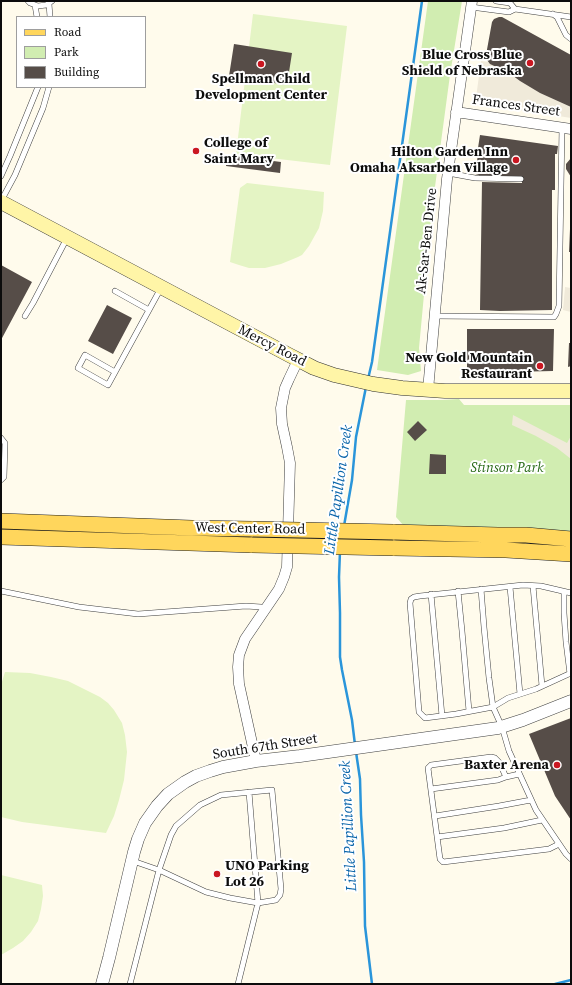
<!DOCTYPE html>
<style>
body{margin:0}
#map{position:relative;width:572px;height:985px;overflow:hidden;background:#fffbec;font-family:"Source Serif 4",serif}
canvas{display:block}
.frame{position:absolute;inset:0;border:2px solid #0c0c0c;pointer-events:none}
.legend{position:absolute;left:16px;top:16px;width:130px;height:72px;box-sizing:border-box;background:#fff;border:1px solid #9e9e9e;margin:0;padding:5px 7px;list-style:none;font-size:12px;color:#0c0c0c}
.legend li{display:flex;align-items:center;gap:8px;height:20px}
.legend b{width:20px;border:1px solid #9e9e9e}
</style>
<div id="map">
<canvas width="572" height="985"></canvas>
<div class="frame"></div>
<ul class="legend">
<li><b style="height:5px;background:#ffd65c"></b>Road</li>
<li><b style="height:11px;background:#d1edb1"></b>Park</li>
<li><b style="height:11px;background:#564d48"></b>Building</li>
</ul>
</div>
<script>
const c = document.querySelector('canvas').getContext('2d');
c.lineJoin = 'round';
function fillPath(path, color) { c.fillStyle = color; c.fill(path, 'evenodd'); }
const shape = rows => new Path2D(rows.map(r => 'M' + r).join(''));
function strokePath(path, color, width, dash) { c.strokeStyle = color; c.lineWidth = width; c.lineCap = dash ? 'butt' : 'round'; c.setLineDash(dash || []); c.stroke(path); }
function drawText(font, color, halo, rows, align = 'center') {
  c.font = font + ' "Source Serif 4",serif'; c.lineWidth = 4; c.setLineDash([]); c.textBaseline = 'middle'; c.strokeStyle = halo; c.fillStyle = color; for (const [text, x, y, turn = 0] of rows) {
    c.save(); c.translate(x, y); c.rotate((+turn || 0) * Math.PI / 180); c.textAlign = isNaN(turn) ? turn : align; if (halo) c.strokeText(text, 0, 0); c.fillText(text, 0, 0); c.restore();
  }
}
const green = shape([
 [428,1,462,1,450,75,432,209,419,348,421,371,408,375,377,370],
 [459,399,464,405,571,405,571,534,404,526,396,517,406,400,443,400]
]);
const pitch = shape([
 [253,14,347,26,330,165,236,154],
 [247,183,324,192,323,211,319,228,309,246,302,255,298,257,281,264,265,268,249,268,239,265,230,262,240,188],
 [5,672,30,673,51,677,68,681,100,697,108,703,114,710,122,723,125,735,127,752,124,780,119,800,114,816,106,833,22,822,1,817,1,685],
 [1,875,42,885,43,896,41,909,38,921,31,932,23,941,13,948,1,955]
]);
const plaza = shape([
 [481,61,488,62,540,93,571,107,571,118,527,111,475,105],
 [565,287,571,288,571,312,563,310],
 [513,415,567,443,571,436,571,459,557,448,536,436,512,425]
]);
const stream = shape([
 [368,379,372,362,422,1],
 [344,526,352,480,356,437,366,387],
 [340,551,339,577,340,613,340,657,342,670,352,720,355,745],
 [356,752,360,779,361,815,364,862,365,926,372,984],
 [555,984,571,980]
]);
const building = shape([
 [499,17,502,17,571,55,571,107,540,93,520,81,509,73,490,64,487,60,486,55,492,22,494,19],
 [234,44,292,53,287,85,229,76],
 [480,135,558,146,557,154,555,154,555,190,552,190,552,310,500,311,480,310,482,182,522,183,522,176,479,178,479,175,475,174,479,148,478,148],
 [227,155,281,162,280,173,226,166],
 [571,158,571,177,566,169,566,164],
 [570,229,571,229,571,252,569,252],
 [1,265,32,282,1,340],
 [107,305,132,318,113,354,88,341],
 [467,329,554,329,553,371,467,373],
 [569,343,571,343,571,366,568,367],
 [418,421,427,430,415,441,407,432],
 [430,454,446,455,446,474,429,474],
 [571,718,571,820,555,796,529,734]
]);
const service = shape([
 [28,1,30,3,38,6,46,5,52,1],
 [496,1,510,3,515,9,571,17],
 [49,4,50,17],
 [35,5,37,17],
 [471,7,509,12,515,9],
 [553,14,557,17,566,35,571,39],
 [448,173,475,178,521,179],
 [1,176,10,156,38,87],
 [1,201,15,175,43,108,49,87],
 [115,291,149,310],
 [25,316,33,303,67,238],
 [435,316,554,317,556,314,559,306,562,127],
 [115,372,85,355,78,368,108,385,161,288],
 [1,438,5,443,4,477,1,480],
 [533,586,542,686],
 [510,587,520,694],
 [481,589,484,627,489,678,493,707,502,727,509,751,536,810,566,854,571,859],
 [1,591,79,607,138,614,246,606,261,607,267,610],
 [458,591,462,631,469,711],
 [564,592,564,613,566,642,570,674],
 [571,593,541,586,523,585,420,596,414,597,411,599,410,603,419,712,425,718,456,714,493,707,508,698,536,689,571,673],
 [431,594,442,716],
 [519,774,506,777,499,762,495,758,491,757,431,765,428,768,440,859,443,862,549,849,559,844],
 [431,789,498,780,506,777],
 [435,816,499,806,531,800],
 [437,837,504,828,542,820],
 [130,984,159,870,171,835,176,826,200,805,221,795,272,790,281,889,280,895,276,900,258,903,230,898,206,892,159,870,133,861],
 [238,984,258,903,249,792]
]);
const minor = shape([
 [456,112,571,129],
 [428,390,447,179,472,1],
 [256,761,239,684,238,667,239,655,245,639,279,589,284,577,287,567,290,463,287,447,282,424,281,408,285,388,289,379,298,360]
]);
const tertiary = shape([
 [102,984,109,958,134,852,138,839,145,823,157,806,168,794,185,782,196,776,210,771,223,767,256,761,300,756,498,728,523,720,571,701]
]);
const secondary = shape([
 [1,202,289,355,314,368,334,375,373,384,402,388,445,391,571,391]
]);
const primary = shape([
 [1,521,192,528,253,529],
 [393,532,498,535,526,535,571,539],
 [1,537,252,545],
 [393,548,506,550,571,554]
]);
const primaryBridge = shape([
 [253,529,393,532],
 [252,545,393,548]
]);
const markers = [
 [530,63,4,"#ca1721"],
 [261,64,4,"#ca1721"],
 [196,151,4,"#ca1721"],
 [516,160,4,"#ca1721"],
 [540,366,4,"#ca1721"],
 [557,765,4,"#ca1721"],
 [217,874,4,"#ca1721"]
];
const poiNames = [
 ["Blue Cross Blue",522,55],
 ["Shield of Nebraska",522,71],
 ["Spellman Child",261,79,"center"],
 ["Development Center",261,95,"center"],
 ["College of",204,143,"left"],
 ["Saint Mary",204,159,"left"],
 ["Hilton Garden Inn",508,152],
 ["Omaha Aksarben Village",508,168],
 ["New Gold Mountain",532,358],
 ["Restaurant",532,374],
 ["Baxter Arena",549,765],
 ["UNO Parking",225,866,"left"],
 ["Lot 26",225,882,"left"]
];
const streetNames = [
 ["Frances Street",516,106,8],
 ["Ak-Sar-Ben Drive",427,241,-84],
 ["Mercy Road",272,346,27],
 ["West Center Road",250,529,1],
 ["South 67th Street",265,747,-9]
];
const parkNames = [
 ["Stinson Park",507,468]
];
const waterNames = [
 ["Little Papillion Creek",339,490,-82],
 ["Little Papillion Creek",349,826,-93]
];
fillPath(green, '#d1edb1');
fillPath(pitch, '#e4f4c4');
fillPath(plaza, '#f0eada');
strokePath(stream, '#2a95da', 2.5);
fillPath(building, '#564d48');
strokePath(service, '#3f3f3f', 6);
strokePath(minor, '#3f3f3f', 11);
strokePath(tertiary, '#3f3f3f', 13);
strokePath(secondary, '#2e2e2e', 15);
strokePath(primary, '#1d1d1d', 16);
strokePath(service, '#fff', 5);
strokePath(minor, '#fff', 10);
strokePath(tertiary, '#fff', 12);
strokePath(secondary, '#fff5a7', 14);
strokePath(primary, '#ffd65c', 15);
strokePath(primaryBridge, '#1d1d1d', 16, []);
strokePath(primaryBridge, '#ffd65c', 15);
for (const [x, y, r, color] of markers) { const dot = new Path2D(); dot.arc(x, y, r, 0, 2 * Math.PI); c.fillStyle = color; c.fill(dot); strokePath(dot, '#fff', 1.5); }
drawText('bold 14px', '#0c0c0c', '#fff', poiNames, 'right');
drawText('14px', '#0c0c0c', '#fff', streetNames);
drawText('italic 14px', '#286a17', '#fff', parkNames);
drawText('italic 15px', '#0a65aa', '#fff', waterNames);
</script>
